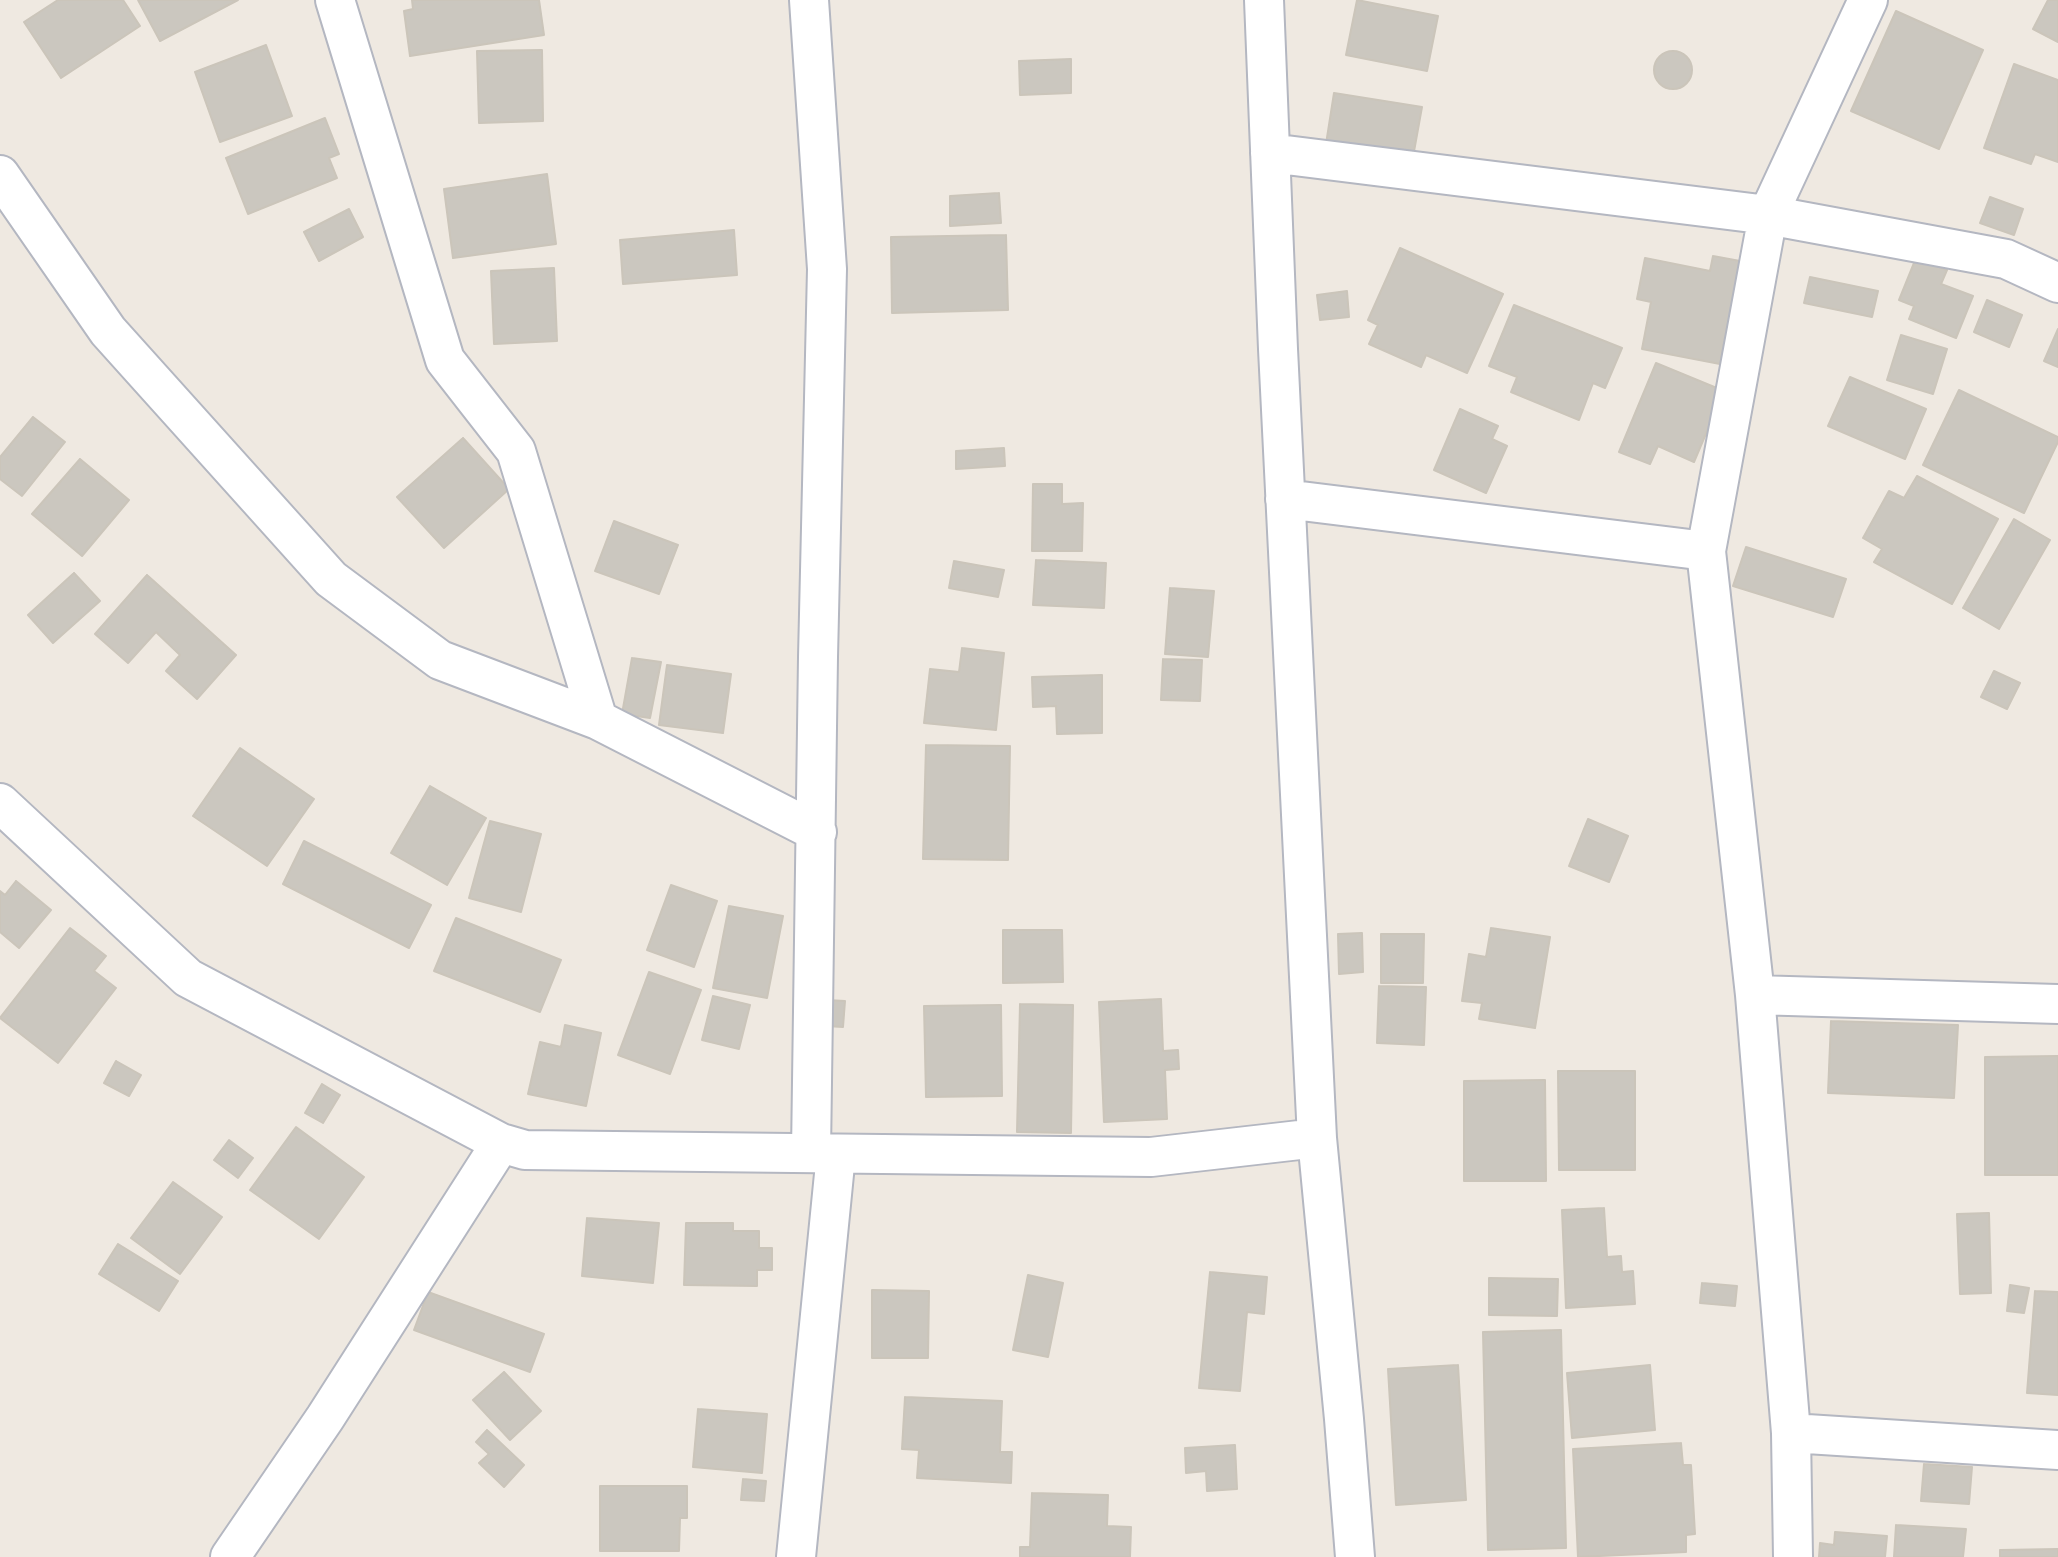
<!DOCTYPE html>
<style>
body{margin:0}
canvas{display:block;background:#efe9e1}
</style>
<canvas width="2058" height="1557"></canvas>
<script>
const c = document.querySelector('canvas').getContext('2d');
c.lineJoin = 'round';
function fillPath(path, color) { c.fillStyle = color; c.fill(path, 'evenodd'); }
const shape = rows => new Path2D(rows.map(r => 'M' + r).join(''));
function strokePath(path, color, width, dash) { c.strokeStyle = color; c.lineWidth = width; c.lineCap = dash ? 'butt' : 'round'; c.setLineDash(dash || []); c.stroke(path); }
const building = shape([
 [58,0,123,0,140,26,61,78,24,22,58,0],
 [138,0,238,0,160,41,138,0],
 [412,0,539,0,544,35,410,56,404,11,413,9,412,0],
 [1357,0,1438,16,1427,71,1346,55,1357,0],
 [2048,0,2058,0,2058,42,2033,29,2048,0],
 [1896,11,1983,50,1939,149,1851,111,1896,11],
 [266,45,292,116,220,142,195,72,266,45],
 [542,50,543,121,479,123,477,51,542,50],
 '1654 70a19 19 0 1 1 38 0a19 19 0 1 1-38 0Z',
 [1071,59,1071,93,1020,95,1019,61,1071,59],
 [2014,64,2058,80,2058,162,2035,154,2031,164,1984,148,2014,64],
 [1334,93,1422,107,1413,157,1326,144,1334,93],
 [325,118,339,154,329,158,337,178,248,214,226,158,325,118],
 [547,174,556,244,453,258,444,189,547,174],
 [999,193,1001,223,950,226,950,196,999,193],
 [1990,197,2023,209,2014,235,1980,223,1990,197],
 [349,209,363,237,319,261,304,232,349,209],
 [734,230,737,275,623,284,620,240,734,230],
 [1006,235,1008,310,892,313,891,237,1006,235],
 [1400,248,1503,294,1467,373,1426,355,1421,367,1369,344,1378,325,1368,320,1400,248],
 [1713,256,1740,261,1720,364,1642,349,1651,302,1637,299,1645,258,1710,271,1713,256],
 [1916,258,1947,270,1941,284,1973,296,1956,338,1909,319,1914,306,1899,300,1916,258],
 [554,268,557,341,494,344,491,271,554,268],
 [1810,277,1878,291,1872,317,1804,303,1810,277],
 [1347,291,1349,317,1320,320,1317,295,1347,291],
 [1987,300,2022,315,2009,347,1974,332,1987,300],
 [1514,305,1622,348,1605,388,1593,383,1579,420,1511,392,1517,377,1489,366,1514,305],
 [2058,329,2058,367,2044,361,2058,329],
 [1901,335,1947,349,1933,394,1887,380,1901,335],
 [1656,363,1724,391,1694,462,1658,446,1650,464,1619,452,1656,363],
 [1850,377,1926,409,1905,459,1828,426,1850,377],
 [1959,390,2058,437,2058,442,2024,513,1923,465,1959,390],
 [1460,409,1498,426,1492,439,1507,446,1486,493,1434,470,1460,409],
 [33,417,65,442,22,496,0,479,0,457,33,417],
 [463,438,509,489,444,548,397,497,463,438],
 [1004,448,1005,466,956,469,956,451,1004,448],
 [80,459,129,500,82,556,32,514,80,459],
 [1917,476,1998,519,1952,604,1874,562,1882,549,1863,538,1889,491,1904,498,1917,476],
 [1033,484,1062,484,1062,504,1083,503,1082,551,1032,551,1033,484],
 [2014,519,2050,540,1999,629,1963,608,2014,519],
 [614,521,678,545,659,594,595,571,614,521],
 [1746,547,1846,579,1833,617,1733,586,1746,547],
 [1036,560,1106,563,1104,608,1033,605,1036,560],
 [954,561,1004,570,998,597,949,588,954,561],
 [74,573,100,601,53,643,28,615,74,573],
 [147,575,236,655,197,699,166,671,180,655,156,632,128,663,95,634,147,575],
 [1170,588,1214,591,1208,657,1165,654,1170,588],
 [962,648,1004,653,996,730,924,723,930,669,959,672,962,648],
 [632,658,661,662,650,718,622,714,632,658],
 [1163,659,1202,660,1200,701,1161,700,1163,659],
 [667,665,731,674,723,733,659,725,667,665],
 [1994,671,2020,683,2007,709,1981,697,1994,671],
 [1102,675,1102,733,1057,734,1056,706,1033,707,1032,677,1102,675],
 [926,745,1010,746,1008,860,923,859,926,745],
 [240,748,314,799,267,866,193,816,240,748],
 [430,786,486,818,447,885,391,853,430,786],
 [1588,819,1628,836,1609,882,1569,866,1588,819],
 [490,821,541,834,521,912,469,898,490,821],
 [304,841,431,905,409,948,283,884,304,841],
 [16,881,51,910,19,948,0,932,0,891,5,895,16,881],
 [671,885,717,901,694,967,647,950,671,885],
 [729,906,783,916,767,998,713,988,729,906],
 [456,918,561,960,540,1012,434,971,456,918],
 [70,928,106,956,94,971,116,988,58,1063,0,1018,70,928],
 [1491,928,1550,937,1535,1028,1479,1019,1482,1003,1462,1001,1469,954,1486,957,1491,928],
 [1003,930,1062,930,1063,982,1003,983,1003,930],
 [1362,933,1363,972,1339,974,1338,934,1362,933],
 [1381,934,1424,934,1423,983,1381,983,1381,934],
 [649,972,701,990,670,1074,618,1055,649,972],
 [1379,986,1426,987,1424,1045,1377,1043,1379,986],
 [713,996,750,1005,739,1049,702,1040,713,996],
 [1161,999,1163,1051,1178,1050,1179,1069,1165,1070,1167,1119,1104,1122,1099,1002,1161,999],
 [827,1000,845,1001,843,1027,826,1026,827,1000],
 [1020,1004,1073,1005,1071,1133,1017,1132,1020,1004],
 [1001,1005,1002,1096,926,1097,924,1006,1001,1005],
 [1831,1021,1958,1025,1954,1098,1828,1093,1831,1021],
 [565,1025,601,1033,586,1106,528,1094,540,1042,561,1047,565,1025],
 [2058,1056,2058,1175,1985,1175,1985,1057,2058,1056],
 [116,1061,141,1075,129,1096,104,1083,116,1061],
 [1558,1071,1635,1071,1635,1170,1559,1170,1558,1071],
 [1545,1080,1546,1181,1464,1181,1464,1081,1545,1080],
 [322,1084,340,1095,323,1123,305,1113,322,1084],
 [296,1127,364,1177,319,1239,250,1190,296,1127],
 [229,1140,253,1158,238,1178,214,1160,229,1140],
 [173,1182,222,1217,180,1274,131,1238,173,1182],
 [1604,1208,1607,1257,1621,1256,1622,1272,1633,1271,1635,1304,1566,1308,1562,1210,1604,1208],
 [1989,1213,1991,1293,1960,1294,1957,1214,1989,1213],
 [587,1218,659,1223,653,1283,582,1276,587,1218],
 [686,1223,733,1223,733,1231,759,1231,759,1248,772,1248,772,1270,757,1270,757,1286,684,1285,686,1223],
 [118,1244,178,1281,159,1311,99,1274,118,1244],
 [1210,1272,1267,1277,1264,1314,1247,1312,1240,1391,1199,1388,1210,1272],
 [1028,1275,1063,1283,1048,1357,1013,1350,1028,1275],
 [1489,1278,1558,1279,1557,1316,1489,1315,1489,1278],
 [1702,1283,1737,1286,1735,1306,1700,1303,1702,1283],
 [2010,1285,2029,1288,2024,1313,2007,1311,2010,1285],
 [872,1290,929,1291,928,1358,872,1358,872,1290],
 [2035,1291,2058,1292,2058,1395,2027,1393,2035,1291],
 [428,1292,544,1334,530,1372,414,1330,428,1292],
 [1561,1330,1566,1548,1488,1550,1483,1332,1561,1330],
 [1458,1365,1466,1500,1396,1505,1388,1369,1458,1365],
 [1650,1365,1655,1430,1572,1438,1567,1373,1650,1365],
 [504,1372,541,1411,510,1440,473,1400,504,1372],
 [905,1397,1002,1401,1000,1452,1012,1452,1011,1483,917,1478,919,1450,902,1449,905,1397],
 [698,1409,767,1414,762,1473,693,1467,698,1409],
 [487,1430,524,1465,504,1487,479,1463,489,1454,476,1442,487,1430],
 [1681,1443,1683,1465,1691,1465,1695,1534,1686,1535,1686,1552,1578,1557,1573,1449,1681,1443],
 [1235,1445,1237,1489,1207,1491,1206,1471,1186,1473,1185,1448,1235,1445],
 [1924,1464,1972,1467,1969,1504,1921,1501,1924,1464],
 [743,1479,766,1481,764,1501,741,1500,743,1479],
 [600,1486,687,1486,687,1518,680,1518,679,1551,600,1551,600,1486],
 [1032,1493,1108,1495,1107,1526,1131,1527,1130,1557,1020,1557,1020,1547,1030,1547,1032,1493],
 [1896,1525,1966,1529,1963,1557,1894,1557,1896,1525],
 [1835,1532,1887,1536,1885,1557,1819,1557,1820,1543,1834,1545,1835,1532],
 [2058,1549,2058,1557,2000,1557,2000,1550,2058,1549]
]);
const minor = shape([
 [335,0,445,360,516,451,598,720],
 [809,0,827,269,818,657,811,1153],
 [1264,0,1278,349,1317,1138,1344,1419,1355,1557],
 [1270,153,1768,215,2006,259,2058,283],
 [0,175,108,331,331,579,440,660,598,720,817,832],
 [1285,499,1706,551],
 [0,803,188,978,501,1143,525,1150,1151,1157,1317,1138],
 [1755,995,2058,1004],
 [1791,1433,2058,1450],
 [230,1557,325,1418,501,1143],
 [796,1557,836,1154],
 [1793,1557,1791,1433,1755,995,1706,551,1768,215,1868,0]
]);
fillPath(building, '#cbc7bf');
strokePath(building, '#cbc5ba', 2);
strokePath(minor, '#b4b7c1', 42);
strokePath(minor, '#fff', 38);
</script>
